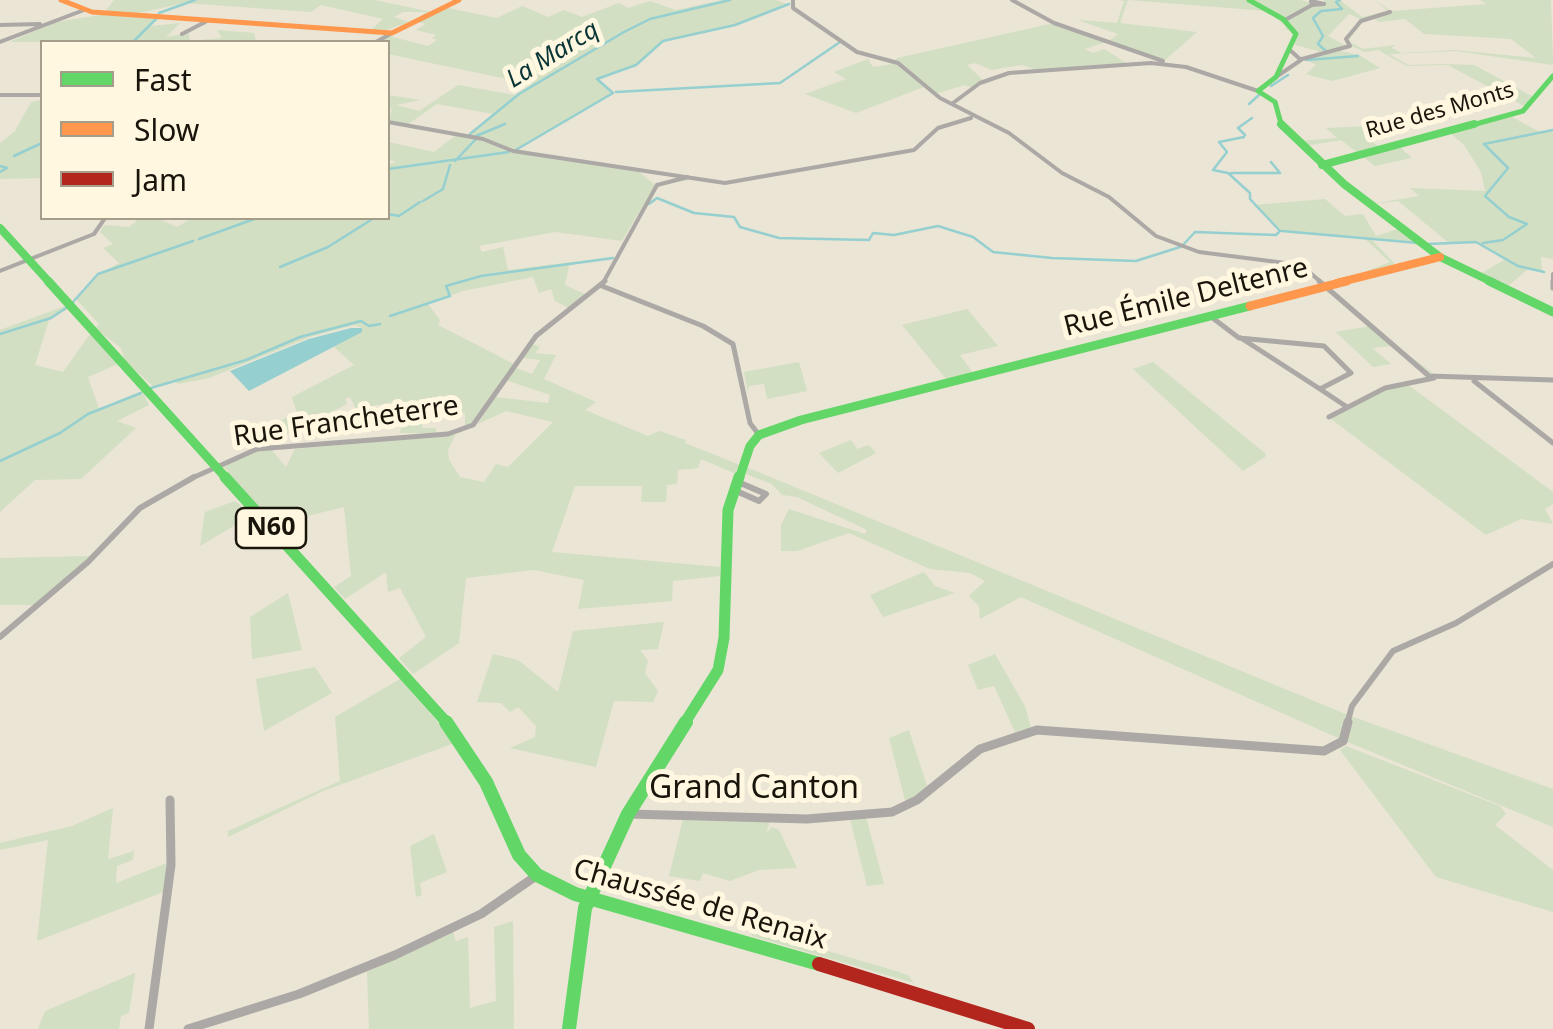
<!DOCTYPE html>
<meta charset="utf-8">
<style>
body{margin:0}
#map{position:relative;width:1553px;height:1029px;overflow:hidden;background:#eae5d5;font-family:"Noto Sans",sans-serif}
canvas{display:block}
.legend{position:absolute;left:40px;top:40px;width:350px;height:180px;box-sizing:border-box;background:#fff7df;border:2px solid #a39d8a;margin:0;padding:12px 18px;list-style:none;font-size:30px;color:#19150b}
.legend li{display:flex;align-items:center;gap:20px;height:50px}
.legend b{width:50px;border:2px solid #a39d8a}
</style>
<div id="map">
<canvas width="1553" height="1029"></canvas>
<ul class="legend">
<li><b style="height:12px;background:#63d668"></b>Fast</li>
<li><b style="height:12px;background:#ff974d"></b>Slow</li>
<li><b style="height:12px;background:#b3261e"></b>Jam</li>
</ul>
</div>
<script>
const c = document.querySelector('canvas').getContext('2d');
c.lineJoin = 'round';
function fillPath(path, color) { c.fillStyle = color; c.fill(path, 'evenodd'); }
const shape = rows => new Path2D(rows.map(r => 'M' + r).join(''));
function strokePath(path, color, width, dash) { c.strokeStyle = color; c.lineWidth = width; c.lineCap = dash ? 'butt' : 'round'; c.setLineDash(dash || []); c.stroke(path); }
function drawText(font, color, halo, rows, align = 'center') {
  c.font = font + ' "Noto Sans",sans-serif'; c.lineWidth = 10; c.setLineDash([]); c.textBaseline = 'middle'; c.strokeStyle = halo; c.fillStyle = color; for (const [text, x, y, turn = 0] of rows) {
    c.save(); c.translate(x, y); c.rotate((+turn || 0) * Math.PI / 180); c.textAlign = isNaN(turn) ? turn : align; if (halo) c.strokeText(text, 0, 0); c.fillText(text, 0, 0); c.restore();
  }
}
const green = shape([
 [375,0,431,12,453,2,443,7,497,18,522,6,548,17,564,10,582,17,619,3,628,8,650,1,676,10,722,0,776,0,787,4,735,25,663,41,636,65,597,79,613,93,516,149,694,179,662,185,655,193,661,185,687,179,638,171,655,185,622,241,555,232,479,246,482,252,503,247,508,270,580,261,569,266,565,285,587,295,569,308,555,301,551,289,539,293,533,277,463,291,428,304,440,320,438,325,514,364,478,418,465,427,465,413,452,414,451,400,424,409,422,428,436,428,436,433,400,433,402,419,396,419,398,407,393,402,356,409,350,397,345,399,347,404,315,420,321,436,314,438,306,425,298,428,296,423,288,424,289,433,281,436,283,445,279,446,273,424,297,413,292,397,354,365,334,347,362,328,354,325,310,337,209,378,178,384,173,380,155,388,125,361,121,348,95,328,99,324,76,299,100,274,119,263,103,248,113,244,100,232,104,225,129,227,137,221,129,218,157,218,177,227,192,218,388,218,388,165,396,162,388,159,388,142,434,152,455,136,388,123,392,109,388,108,388,95,420,100,396,105,419,111,458,85,515,95,531,84,388,54,388,42,378,42,389,36,428,46,437,40,432,38,436,35,416,30,426,24,414,21,426,12,403,12,394,17,409,22,384,31,371,30,383,19,321,5,311,12,184,3,134,14,105,12,114,0],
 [437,104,493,114,466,136,407,125],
 [1119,0,1301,0,1323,6,1324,0,1340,0,1362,17,1388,11,1374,0,1391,11,1487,4,1480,0,1551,0,1553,65,1456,51,1389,54,1408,65,1442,64,1474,65,1532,96,1526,107,1448,65,1407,66,1378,50,1365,52,1351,46,1348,35,1360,19,1349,14,1328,36,1346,46,1340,51,1359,55,1380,68,1332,81,1306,74,1316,65,1306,60,1320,54,1318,51,1295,45,1293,27,1286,19,1293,30,1280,29,1288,28,1267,11,1128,0,1120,23,1197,32,1164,61,1106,42,1085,49,1093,53,1104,49,1130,65,1037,70,1022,65,991,70,976,63,967,65,983,80,957,103,973,88,965,85,935,94,924,87,856,113,805,94,846,79,834,72,868,59,873,67,892,64,875,59,894,63,897,58,1054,23,1107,42,1118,34,1078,20,1117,23,1124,1],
 [1373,18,1379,22,1405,19,1424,34,1511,39,1536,58,1454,50,1401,53,1392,48,1395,45,1363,49,1348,41,1365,19],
 [106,14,159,17,151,26,180,23,166,37,189,33,190,41,222,38,217,30,254,33,256,41,273,42,9,42,57,22],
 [42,100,42,178,0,179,0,143,15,131,31,102],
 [1510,116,1540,132,1553,130,1553,259,1541,257,1542,272,1528,269,1507,287,1478,275,1504,260,1479,243,1449,243,1398,201,1371,204,1419,196,1410,188,1485,191,1481,172,1464,145,1447,130],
 [1373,126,1385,136,1364,135,1379,147,1398,145,1412,158,1375,166,1341,140,1304,146,1299,141,1337,138,1326,128],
 [1325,199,1345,216,1363,214,1376,236,1401,228,1420,244,1371,239,1395,264,1362,273,1390,262,1365,239,1283,232,1253,205],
 [65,306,68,309,49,320,35,365,63,372,90,334,118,364,88,377,99,409,142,391,149,405,117,421,136,428,81,479,35,480,0,512,0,330],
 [967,309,998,346,960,355,973,373,947,380,902,325],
 [1370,326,1434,374,1433,375,1392,346,1372,348,1391,364,1373,367,1336,332],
 [532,344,540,347,535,353,556,355,544,379,596,402,585,410,648,436,659,431,686,440,685,443,740,465,736,474,701,459,698,468,678,470,677,484,667,485,666,502,641,502,642,486,575,486,552,552,720,567,720,576,673,581,672,601,578,609,584,580,534,570,466,578,459,643,413,674,399,658,426,637,400,588,388,592,386,572,345,599,334,587,351,576,344,507,279,523,281,532,223,466,247,452,271,449,286,467,295,449,456,434,448,450,449,460,460,477,484,482,496,464,508,467,553,422,506,411,478,424,495,397,548,403,550,395,505,380,516,368,532,374,540,360,523,358],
 [799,362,807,391,767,399,764,384,749,386,748,392,744,372],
 [1153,362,1266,454,1265,457,1243,471,1133,369],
 [1407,384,1553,492,1553,504,1545,509,1553,524,1521,519,1486,535,1331,419,1383,391],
 [851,440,857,449,869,445,876,453,838,473,819,453],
 [746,467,1348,715,1553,789,1553,827,1345,741,1021,597,980,619,979,606,969,596,985,581,970,573,930,569,849,533,797,551,781,551,781,525,789,509,865,534,867,530,797,497,782,495,772,484,743,473],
 [235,501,252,515,200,546,205,512],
 [91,556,35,605,0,605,0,558],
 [924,572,935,586,955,593,883,617,870,595],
 [288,593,302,650,252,659,250,617],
 [664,622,658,649,640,650,648,661,645,673,658,691,653,702,614,701,596,767,510,748,535,737,536,726,518,707,510,712,501,703,477,702,493,654,518,660,558,692,573,631],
 [995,654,1025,706,1031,728,1015,732,994,686,978,690,968,665],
 [315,667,332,693,264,731,256,679],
 [400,679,445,730,452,744,323,791,228,837,228,831,340,781,335,717],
 [909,730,927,786,906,804,889,738],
 [1346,746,1500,806,1506,814,1495,825,1553,870,1553,912,1436,877,1340,750],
 [113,808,108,859,134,851,133,860,117,866,116,883,167,863,166,891,37,941,48,840,0,850,0,843,72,826],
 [866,817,884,884,867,886,850,819],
 [683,819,770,821,766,833,772,827,779,830,797,868,759,870,730,881,703,873,700,881,669,876],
 [434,834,447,872,420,883,422,895,416,897,410,846],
 [513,921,514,1029,369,1029,367,972,453,932,456,941,468,937,470,1008,496,1001,494,927],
 [749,928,886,968,908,975,914,983,752,936],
 [135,973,129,1013,121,1016,119,1029,38,1029,45,1011]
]);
const water = shape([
 [351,328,362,328,362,332,249,391,230,371,309,339]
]);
const stream = shape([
 [159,13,195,0],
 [133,42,157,18],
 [1326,51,1318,44,1323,36,1313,18,1321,11,1342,9,1336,2,1340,0],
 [1306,60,1358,56],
 [1271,86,1288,75],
 [616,92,780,83,840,42],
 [1249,104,1259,95],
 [470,134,519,94,624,32,650,19,730,0],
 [1245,135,1238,128,1252,118],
 [476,136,505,124],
 [514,151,613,93,597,79,636,65,663,41,735,25,789,4],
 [14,156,42,143],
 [455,161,477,138],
 [0,166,7,168,0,172],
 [388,169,509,152],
 [1231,173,1280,173,1271,162],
 [423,201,443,189,450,165],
 [649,204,657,198,694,213,734,217,740,227,779,238,869,240,873,233,894,235,938,226,973,237,993,252,1052,258,1136,261,1180,247],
 [388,214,399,216,420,202],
 [1282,231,1418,243],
 [199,239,257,218],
 [1483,243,1503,240,1527,224,1509,217,1485,196,1508,168,1484,144,1553,130],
 [1428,244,1476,242,1518,266,1544,272],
 [1182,246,1195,232,1276,235,1280,231,1250,199,1250,193,1228,173,1213,170,1227,152,1219,142,1244,137],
 [280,267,328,247,374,218],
 [73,302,98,274,193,241],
 [390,316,450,296,446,286,481,276,613,258],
 [0,334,51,318,66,308],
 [151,388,246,360,300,337,361,321,369,326,380,324],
 [0,461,60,433,88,414,141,393]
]);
const streetFar3 = shape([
 [793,0,793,8,857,52,898,63,940,98,1009,133,1062,173,1109,197,1156,236,1199,252,1301,265,1322,283],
 [1012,0,1054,23,1163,61],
 [1311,1,1324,4,1312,5,1311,1],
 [1285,20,1312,5],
 [0,25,40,24],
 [182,34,207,21],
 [0,42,84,10],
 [376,42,392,33],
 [1302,59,1350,46,1346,39,1361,21,1390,12],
 [1276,77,1301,60,1291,51],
 [0,95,41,95],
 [953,103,980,83,1009,73,1151,63,1186,67,1258,91],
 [388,122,483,139,513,151,725,183,914,150,938,128,971,118],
 [0,271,94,234,105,218],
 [1553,274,1553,283],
 [603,283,657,185,688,177]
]);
const streetFar2 = shape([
 [1319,281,1429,376,1553,380],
 [1553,281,1553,288],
 [602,286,703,326,733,344,750,423,759,435],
 [1210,316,1239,338,1324,346,1351,373,1320,389,1347,407],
 [1241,338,1320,389],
 [1474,381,1553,443],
 [1329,417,1385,388,1434,378],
 [190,479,257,449,448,434,473,425,536,336,605,281]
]);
const streetFar1 = shape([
 [734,490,759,501,766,494,738,482],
 [0,637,88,562,140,508,194,477],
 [1347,724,1352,706,1393,651,1456,623,1553,564]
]);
const street = shape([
 [629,814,807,819,892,812,917,800,980,749,1037,730,1324,751,1343,741,1348,722],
 [149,1029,171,865,170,800],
 [188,1029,299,994,395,955,481,914,536,876]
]);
const fastFar4 = shape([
 [1249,0,1283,19,1296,34,1276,77,1258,91,1275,102,1282,127],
 [1465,127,1523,111,1553,76]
]);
const fastFar3 = shape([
 [1281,124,1344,184,1440,257,1494,283],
 [1322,165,1474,124],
 [0,228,50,283]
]);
const fastFar2 = shape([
 [48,281,227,479],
 [1489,281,1553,312],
 [739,479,750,446,759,435,801,420,1250,306]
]);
const fastFar1 = shape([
 [225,477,448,724],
 [684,724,718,670,724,638,728,510,739,477]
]);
const fast = shape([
 [446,722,486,782,519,855,537,875,575,894,819,964],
 [569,1029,585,908,628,814,686,722]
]);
const slowFar2 = shape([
 [61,0,92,12,392,33,459,0]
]);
const slowFar1 = shape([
 [1337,283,1440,257]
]);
const slow = shape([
 [1250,306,1347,281]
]);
const jam = shape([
 [819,964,1028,1029]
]);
const farStreetnames = [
 ["Rue des Monts",1440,111,-16]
];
const farWaternames = [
 ["La Marcq",553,55,-32]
];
const shields = [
 [271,528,70]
];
const shieldNames = [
 ["N60",271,528]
];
const streetNames = [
 ["Rue Émile Deltenre",1186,298,-14],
 ["Rue Francheterre",346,422,-8],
 ["Chaussée de Renaix",700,905,16]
];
const nearStreetnames = [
 ["Grand Canton",754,789]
];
fillPath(green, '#d2dfc2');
fillPath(water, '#95cfcf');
strokePath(stream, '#95cfcf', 2.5);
strokePath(streetFar3, '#aca8a5', 4);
strokePath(streetFar2, '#aca8a5', 5);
strokePath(streetFar1, '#aca8a5', 6);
strokePath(street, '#aca8a5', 9);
strokePath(fastFar4, '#63d668', 5);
strokePath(fastFar3, '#63d668', 8);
strokePath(fastFar2, '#63d668', 9);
strokePath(fastFar1, '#63d668', 11);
strokePath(fast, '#63d668', 14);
strokePath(slowFar2, '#ff974d', 5);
strokePath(slowFar1, '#ff974d', 8);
strokePath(slow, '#ff974d', 9);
strokePath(jam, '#b3261e', 14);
drawText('22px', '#19150b', '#fff7df', farStreetnames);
drawText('italic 25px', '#0a3538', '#fff7df', farWaternames);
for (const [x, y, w] of shields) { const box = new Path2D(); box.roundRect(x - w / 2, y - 20, w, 40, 8); c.fillStyle = '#fff7df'; c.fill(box); strokePath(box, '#19150b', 2.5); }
drawText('bold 25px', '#19150b', null, shieldNames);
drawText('28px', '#19150b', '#fff7df', streetNames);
drawText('32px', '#19150b', '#fff7df', nearStreetnames);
</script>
